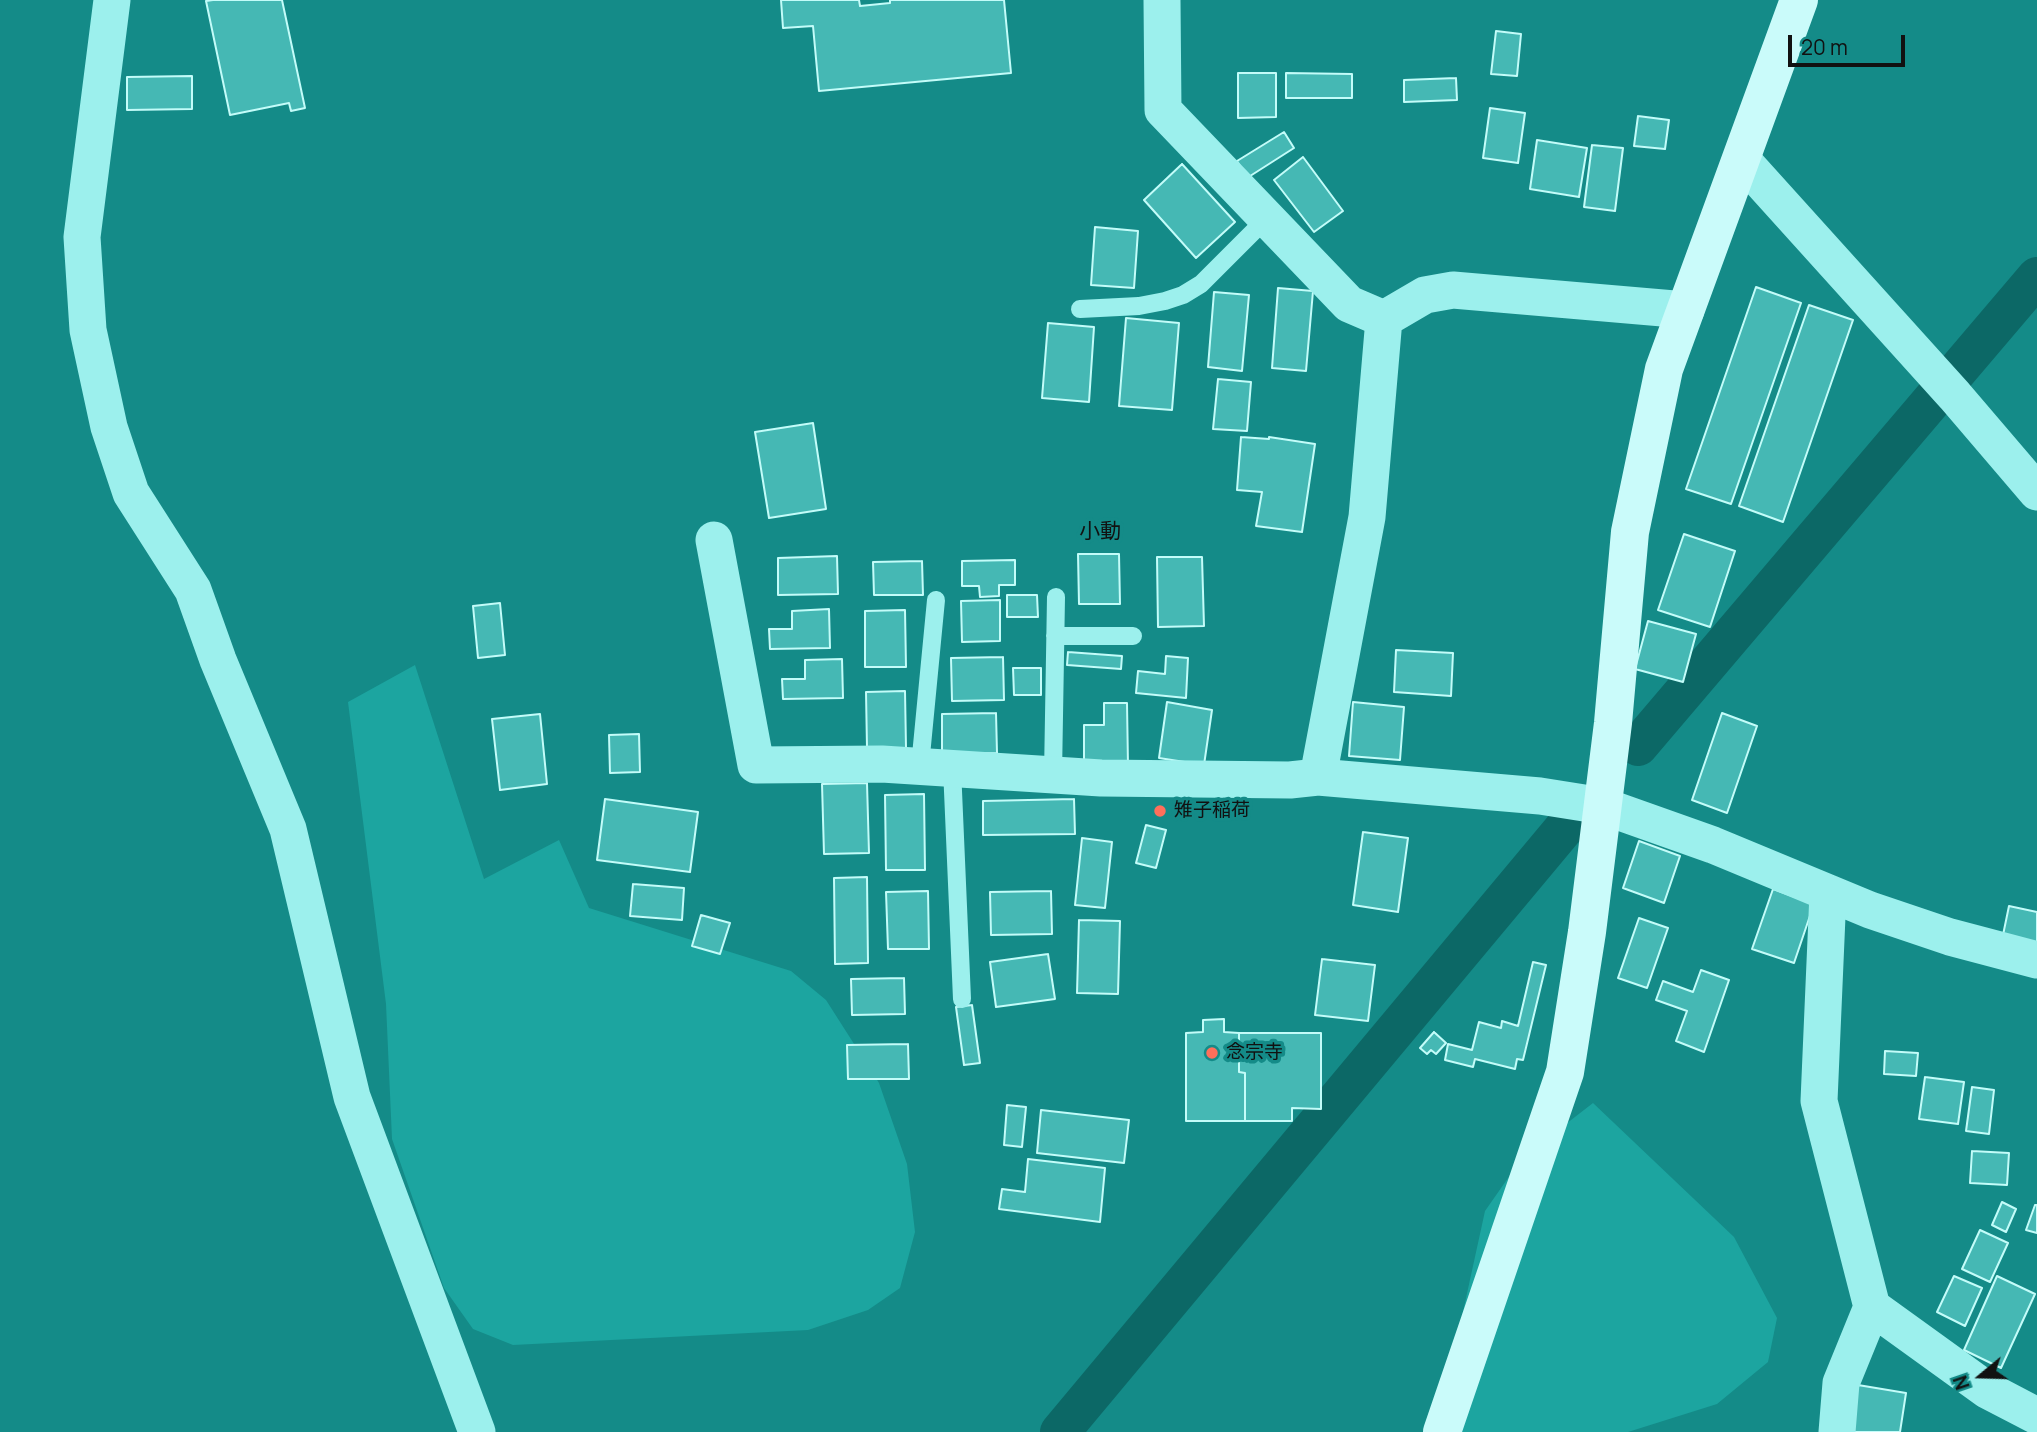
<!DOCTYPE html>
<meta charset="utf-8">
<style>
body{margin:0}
#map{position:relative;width:2037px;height:1432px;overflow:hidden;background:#148b88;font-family:Manrope,sans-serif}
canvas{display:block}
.north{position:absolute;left:1946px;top:1341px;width:70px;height:70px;-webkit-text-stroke:5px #148b88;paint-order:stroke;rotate:251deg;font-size:19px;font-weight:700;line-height:28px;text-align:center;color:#111}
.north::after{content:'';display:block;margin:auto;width:24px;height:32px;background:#111;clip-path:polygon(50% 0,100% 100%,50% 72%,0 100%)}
.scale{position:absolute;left:1788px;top:35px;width:117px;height:32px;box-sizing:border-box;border:4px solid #111;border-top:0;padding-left:9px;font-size:21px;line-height:24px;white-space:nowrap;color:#111;-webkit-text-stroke:5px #148b88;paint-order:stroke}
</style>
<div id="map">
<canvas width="2037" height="1432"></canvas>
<div class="north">N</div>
<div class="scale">20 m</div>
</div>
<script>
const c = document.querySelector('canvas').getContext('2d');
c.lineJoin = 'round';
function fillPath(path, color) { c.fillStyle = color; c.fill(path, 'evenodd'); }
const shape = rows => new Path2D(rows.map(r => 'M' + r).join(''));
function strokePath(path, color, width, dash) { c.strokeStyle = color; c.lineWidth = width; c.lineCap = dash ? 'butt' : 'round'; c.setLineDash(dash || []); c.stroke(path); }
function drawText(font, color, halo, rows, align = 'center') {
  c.font = font + ' Manrope,"Noto Sans JP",sans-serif'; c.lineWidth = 7; c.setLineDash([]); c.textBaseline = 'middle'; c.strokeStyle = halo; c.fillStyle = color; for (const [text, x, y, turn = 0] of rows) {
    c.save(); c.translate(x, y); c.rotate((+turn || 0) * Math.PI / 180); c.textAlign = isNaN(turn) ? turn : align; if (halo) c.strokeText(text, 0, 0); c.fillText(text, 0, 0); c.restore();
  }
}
const green = shape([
 [415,665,484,879,559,840,589,908,791,971,826,1000,879,1083,907,1164,915,1232,900,1288,868,1310,808,1330,513,1345,473,1329,444,1288,392,1139,386,1004,348,702],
 [1593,1103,1734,1237,1777,1318,1768,1362,1717,1404,1628,1432,1451,1432,1454,1353,1485,1211,1522,1158]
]);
const canal = shape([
 [1638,746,2037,277],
 [1060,1432,1566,826]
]);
const building = shape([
 [213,0,282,0,305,108,291,111,289,103,230,115,206,1,213,0],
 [781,0,859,0,860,6,890,3,890,0,1004,0,1011,73,819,91,813,26,783,28,781,0],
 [1496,31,1521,34,1517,76,1491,74,1496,31],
 [1238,73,1276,73,1276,117,1238,118,1238,73],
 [1286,73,1352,74,1352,98,1286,98,1286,73],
 [192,76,192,109,127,110,127,77,192,76],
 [1456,78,1457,100,1404,102,1404,80,1456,78],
 [1490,108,1525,113,1518,163,1483,158,1490,108],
 [1638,116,1669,120,1665,149,1634,146,1638,116],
 [1284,132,1294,148,1247,178,1237,161,1284,132],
 [1537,140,1587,148,1579,197,1530,189,1537,140],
 [1592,145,1623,148,1615,211,1584,207,1592,145],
 [1303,157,1343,211,1314,232,1274,180,1303,157],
 [1182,164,1235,222,1196,258,1144,200,1182,164],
 [1095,227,1138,231,1134,288,1091,285,1095,227],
 [1756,287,1801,303,1731,504,1686,489,1756,287],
 [1278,288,1313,291,1306,371,1272,368,1278,288],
 [1214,292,1249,295,1242,371,1208,367,1214,292],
 [1809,305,1853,320,1783,522,1739,506,1809,305],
 [1126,318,1179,323,1172,410,1119,406,1126,318],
 [1048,323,1094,327,1089,402,1042,398,1048,323],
 [1218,379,1251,382,1247,431,1213,429,1218,379],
 [813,423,826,509,769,518,755,432,813,423],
 [1241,437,1269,439,1269,437,1315,444,1302,532,1256,526,1262,492,1237,490,1241,437],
 [1684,534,1735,551,1710,627,1658,610,1684,534],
 [1078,554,1119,554,1120,604,1079,604,1078,554],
 [837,556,838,594,778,595,778,558,837,556],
 [1157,557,1202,557,1204,626,1158,627,1157,557],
 [1015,560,1015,585,999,585,999,596,980,597,979,586,962,586,962,561,1015,560],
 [922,561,923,595,874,595,873,562,922,561],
 [1007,595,1037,595,1038,617,1007,617,1007,595],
 [1000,600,1000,641,962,642,961,601,1000,600],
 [500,603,505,655,478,658,473,606,500,603],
 [829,609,830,648,770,649,769,629,792,629,792,611,829,609],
 [905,610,906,667,865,667,865,611,905,610],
 [1648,621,1696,634,1683,682,1635,669,1648,621],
 [1396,650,1453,653,1451,696,1394,692,1396,650],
 [1068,652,1122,656,1121,669,1067,665,1068,652],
 [1166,656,1188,658,1186,698,1136,693,1138,671,1165,674,1166,656],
 [1003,657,1004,700,952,701,951,658,1003,657],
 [842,659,843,698,783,699,782,679,805,679,805,660,842,659],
 [1013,668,1041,668,1041,695,1014,695,1013,668],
 [905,691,906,748,867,748,866,692,905,691],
 [1167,702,1212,710,1204,765,1159,758,1167,702],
 [1353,702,1404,707,1400,760,1349,756,1353,702],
 [1104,703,1127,703,1128,766,1084,767,1084,725,1104,725,1104,703],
 [996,713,997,753,942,754,942,714,996,713],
 [1722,713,1757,726,1727,813,1692,800,1722,713],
 [540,714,547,784,500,790,492,719,540,714],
 [639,734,640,772,610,773,609,735,639,734],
 [867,783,869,853,824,854,822,784,867,783],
 [924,794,925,870,886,870,885,795,924,794],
 [605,799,698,812,690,872,597,860,605,799],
 [1074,799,1075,834,983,835,983,801,1074,799],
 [1146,825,1166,830,1156,868,1136,863,1146,825],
 [1363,832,1408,838,1398,912,1353,905,1363,832],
 [1082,838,1112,842,1105,908,1075,905,1082,838],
 [1639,841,1680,856,1664,903,1623,888,1639,841],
 [867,877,868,963,835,964,834,878,867,877],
 [633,884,684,888,682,920,630,916,633,884],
 [1773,889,1814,904,1794,963,1752,949,1773,889],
 [928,891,929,949,888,949,886,892,928,891],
 [1051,891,1052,934,991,935,990,892,1051,891],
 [2009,906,2037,912,2037,943,2003,935,2009,906],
 [701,915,730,923,720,954,692,946,701,915],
 [1639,918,1668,928,1647,988,1618,978,1639,918],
 [1079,920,1120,921,1118,994,1077,993,1079,920],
 [1048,954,1055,999,996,1007,990,962,1048,954],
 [1322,959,1375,965,1368,1021,1315,1015,1322,959],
 [1533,962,1546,965,1523,1060,1517,1059,1515,1069,1475,1059,1473,1067,1445,1060,1448,1044,1472,1050,1479,1022,1501,1028,1502,1021,1518,1026,1533,962],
 [1701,970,1729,980,1704,1052,1676,1041,1687,1011,1656,1000,1663,981,1693,992,1701,970],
 [904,978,905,1014,852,1015,851,979,904,978],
 [972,1005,980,1063,964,1065,956,1007,972,1005],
 [1224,1019,1224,1032,1239,1033,1239,1072,1245,1073,1245,1121,1186,1121,1186,1033,1203,1032,1203,1020,1224,1019],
 [1434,1032,1446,1043,1436,1054,1431,1050,1427,1054,1420,1048,1434,1032],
 [1239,1033,1321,1033,1321,1109,1292,1108,1292,1121,1245,1121,1245,1073,1239,1072,1239,1033],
 [908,1044,909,1079,848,1079,847,1045,908,1044],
 [1885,1051,1918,1053,1916,1076,1884,1074,1885,1051],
 [1925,1077,1964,1082,1958,1124,1919,1119,1925,1077],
 [1972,1087,1994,1090,1989,1134,1966,1131,1972,1087],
 [1007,1105,1026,1107,1022,1147,1004,1145,1007,1105],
 [1041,1110,1129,1120,1124,1163,1037,1153,1041,1110],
 [1972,1151,2009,1153,2007,1185,1970,1183,1972,1151],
 [1028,1159,1105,1168,1100,1222,999,1209,1002,1189,1025,1192,1028,1159],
 [2002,1202,2016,1209,2006,1232,1992,1225,2002,1202],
 [2035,1205,2037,1205,2037,1233,2026,1230,2035,1205],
 [1980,1230,2008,1243,1990,1282,1962,1269,1980,1230],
 [1954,1276,1982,1288,1965,1326,1937,1312,1954,1276],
 [1997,1276,2035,1294,2001,1368,1964,1350,1997,1276],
 [1858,1385,1906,1393,1900,1432,1851,1432,1858,1385]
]);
const lane = shape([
 [1080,309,1139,306,1165,301,1183,295,1201,284,1267,218],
 [1055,636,1133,636],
 [920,766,936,600],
 [952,768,962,999],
 [1053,775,1056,597]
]);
const street = shape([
 [112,0,82,237,88,330,109,427,131,493,193,590,218,660,288,829,352,1097,477,1432],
 [1162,0,1163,110,1349,304,1384,319,1425,295,1453,290,1686,310],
 [1742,160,1955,396,2037,492],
 [714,540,756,765,882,764,1101,778,1290,780,1318,777,1540,796,1603,806,1713,845,1870,910,1950,937,2037,960],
 [1318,777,1367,517,1384,319],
 [1828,893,1819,1101,1872,1307,1987,1390,2037,1416],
 [1837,1432,1841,1383,1872,1307]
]);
const secondary = shape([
 [1442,1432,1565,1072,1587,932,1613,723,1630,532,1664,369,1799,0]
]);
const markers = [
 [1160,811,7,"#ff6f5b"],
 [1212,1053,7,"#ff6f5b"]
];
const poiNames = [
 ["雉子稲荷",1174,811],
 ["念宗寺",1226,1053]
];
const neighbourhoodNames = [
 ["小動",1100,532]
];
fillPath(green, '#1ca5a0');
strokePath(canal, '#0c6866', 40);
fillPath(building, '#45b8b4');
strokePath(building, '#c3fcf9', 2);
strokePath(lane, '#9cf0ed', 18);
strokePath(street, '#9cf0ed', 37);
strokePath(secondary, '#cafbfa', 38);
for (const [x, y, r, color] of markers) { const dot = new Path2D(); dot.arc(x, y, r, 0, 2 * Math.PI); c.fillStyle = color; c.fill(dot); strokePath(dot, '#148b88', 2.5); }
drawText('19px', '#111', '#148b88', poiNames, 'left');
drawText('21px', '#111', '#148b88', neighbourhoodNames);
</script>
